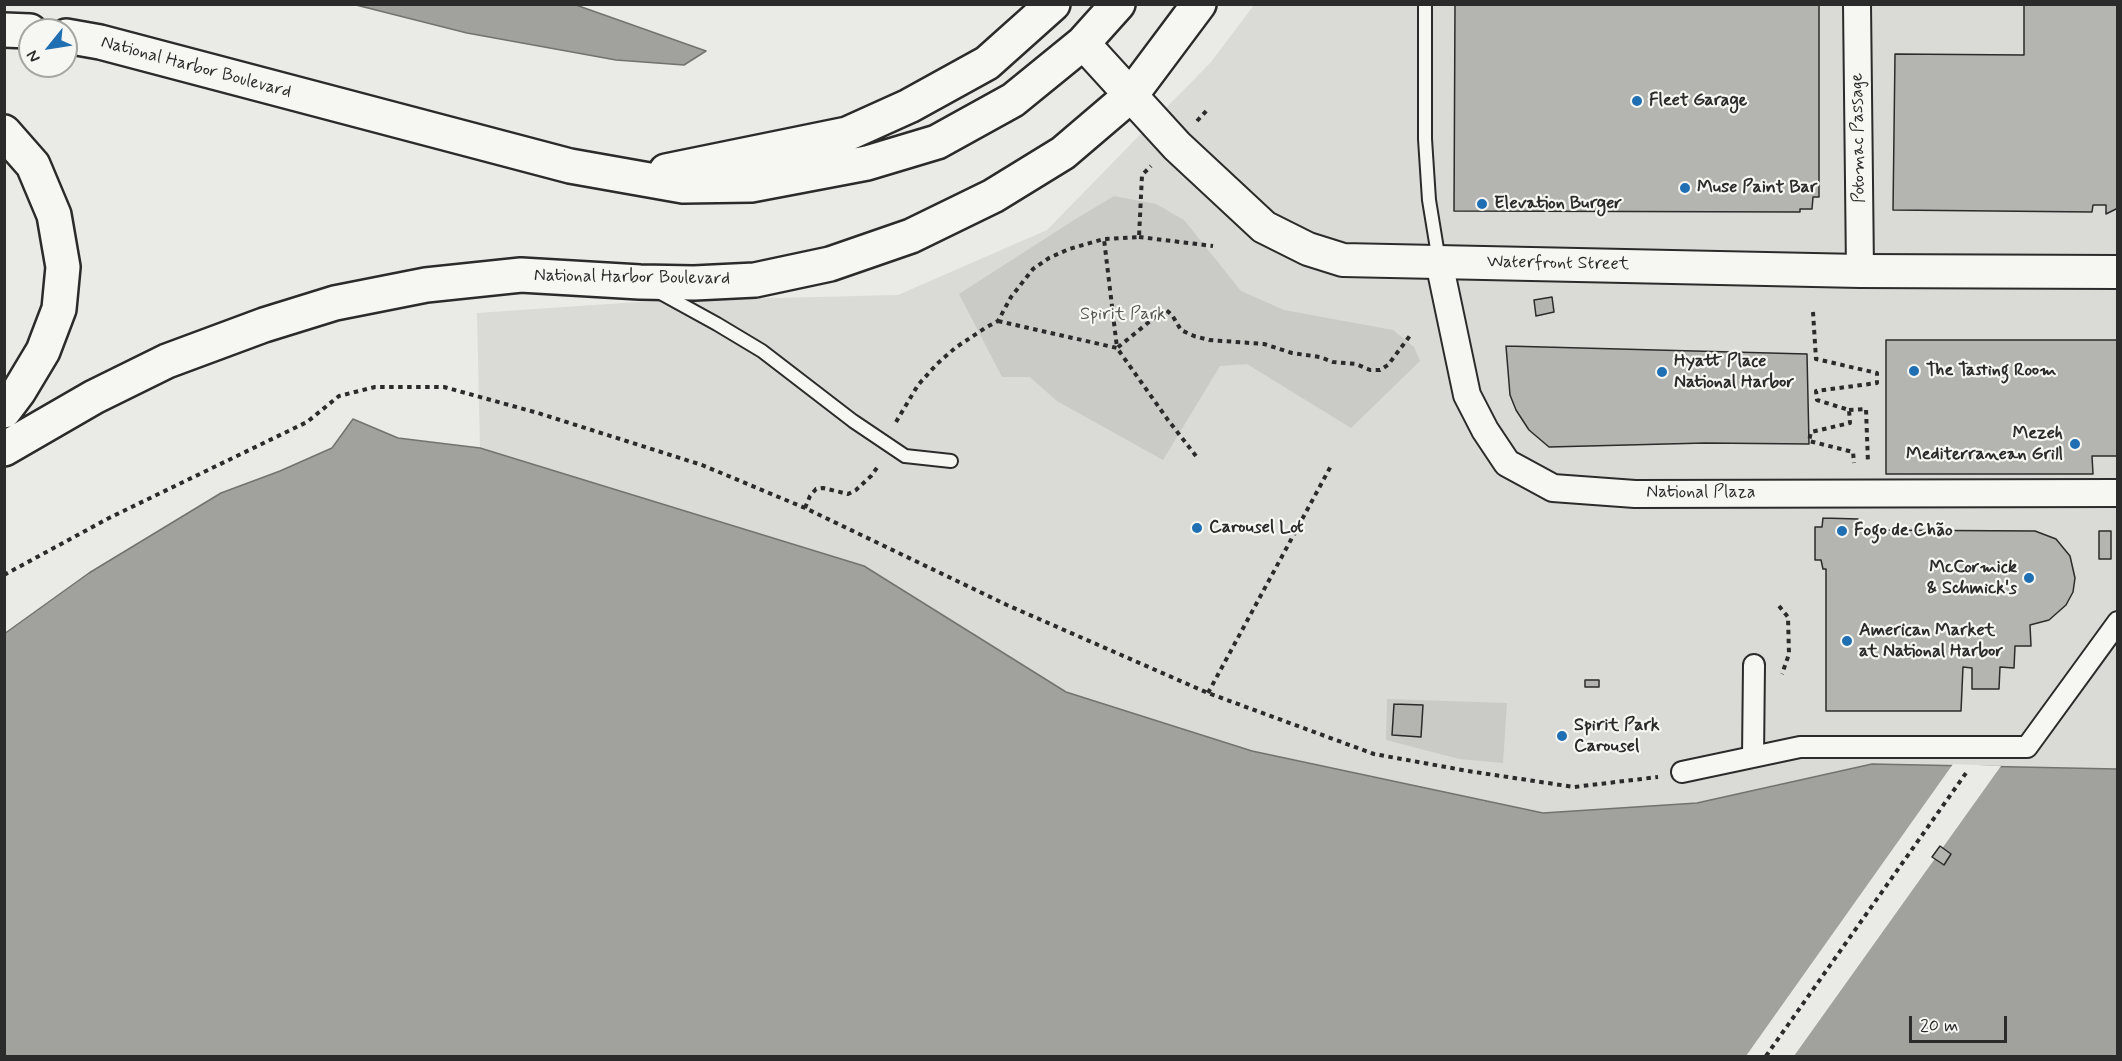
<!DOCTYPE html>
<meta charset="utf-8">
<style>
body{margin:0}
#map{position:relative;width:2122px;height:1061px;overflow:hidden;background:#eaeae6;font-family:Mynerve,sans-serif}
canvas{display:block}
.frame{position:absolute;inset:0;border:6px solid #2b2b2b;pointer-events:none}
.north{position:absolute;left:18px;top:18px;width:60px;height:60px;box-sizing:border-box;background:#f6f6f2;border:2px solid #a5a5a2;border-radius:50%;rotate:240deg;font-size:16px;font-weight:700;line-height:24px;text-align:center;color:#2b2b2b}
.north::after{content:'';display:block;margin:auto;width:21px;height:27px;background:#1f6fb2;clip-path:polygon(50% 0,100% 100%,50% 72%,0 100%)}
.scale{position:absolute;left:1909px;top:1016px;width:98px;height:27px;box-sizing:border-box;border:3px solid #2b2b2b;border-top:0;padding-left:8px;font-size:18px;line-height:21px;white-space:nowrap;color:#2b2b2b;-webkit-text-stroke:4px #f6f6f2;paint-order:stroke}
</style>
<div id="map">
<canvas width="2122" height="1061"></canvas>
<div class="frame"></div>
<div class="north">N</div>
<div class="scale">20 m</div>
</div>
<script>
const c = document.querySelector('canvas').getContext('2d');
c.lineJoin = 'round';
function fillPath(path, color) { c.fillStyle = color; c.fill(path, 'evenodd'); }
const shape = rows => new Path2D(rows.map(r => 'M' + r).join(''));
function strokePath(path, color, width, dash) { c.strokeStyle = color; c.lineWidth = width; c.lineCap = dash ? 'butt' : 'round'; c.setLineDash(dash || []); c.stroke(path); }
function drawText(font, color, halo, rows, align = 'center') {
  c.font = font + ' Mynerve,sans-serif'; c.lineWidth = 4.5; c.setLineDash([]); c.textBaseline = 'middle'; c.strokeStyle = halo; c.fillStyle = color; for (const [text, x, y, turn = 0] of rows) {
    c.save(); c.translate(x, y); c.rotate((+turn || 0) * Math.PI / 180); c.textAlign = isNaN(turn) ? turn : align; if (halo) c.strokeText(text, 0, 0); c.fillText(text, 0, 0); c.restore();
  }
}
const built = shape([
 [1254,5,2117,5,2117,769,1872,764,1697,803,1543,813,1252,751,1066,692,864,566,480,448,477,313,652,301,898,295,1047,230,1211,62]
]);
const green = shape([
 [1114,196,1156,204,1184,220,1241,291,1284,310,1393,330,1414,347,1420,361,1351,428,1247,364,1220,366,1163,460,1057,401,1030,377,1002,377,959,294,1074,220],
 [1387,699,1507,703,1503,763,1459,759,1386,740]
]);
const water = shape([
 [356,5,576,5,706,51,684,65,616,60,467,33,356,5],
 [353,419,398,438,480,448,864,566,1066,692,1252,751,1543,813,1697,803,1872,764,2117,769,2117,1056,5,1056,4,634,89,573,221,493,280,471,332,448,353,419]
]);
const pier = shape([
 [1953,764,2001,766,1794,1056,1746,1056]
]);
const building = shape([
 [1455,4,1819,4,1819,197,1813,197,1812,209,1800,209,1800,212,1454,211,1455,4],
 [2024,4,2118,4,2118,208,2106,214,2106,205,2093,205,2092,212,1893,210,1895,54,2024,55,2024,4],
 [1552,297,1554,312,1536,316,1534,300,1552,297],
 [1886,340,2118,340,2118,456,2092,456,2093,474,1886,474,1886,340],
 [1506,346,1807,354,1809,444,1705,443,1549,447,1529,430,1516,410,1510,395,1506,346],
 [1823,518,1858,519,1857,525,1859,527,1866,527,1866,530,2035,531,2056,539,2070,556,2075,578,2073,592,2066,605,2049,620,2030,625,2031,646,2015,646,2014,668,2000,667,1999,689,1972,689,1972,668,1963,667,1961,711,1826,711,1826,569,1823,569,1821,560,1815,560,1815,527,1822,527,1823,518],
 [2099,531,2111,531,2111,559,2099,559,2099,531],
 [1585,680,1599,680,1599,687,1585,687,1585,680],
 [1394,704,1423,705,1421,737,1392,735,1394,704],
 [1940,846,1951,854,1944,865,1932,857,1940,846]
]);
const path = shape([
 [1197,121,1209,108],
 [1139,237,1213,246],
 [1813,312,1816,359,1877,373,1877,383,1816,391,1817,400,1849,410,1850,423,1811,432,1809,441,1853,452,1854,463],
 [998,321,1117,348,1104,239],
 [1849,410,1866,409,1868,463],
 [896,422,918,385,937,364,955,348,985,328,998,321,1011,297,1033,269,1049,258,1069,249,1104,239,1139,237,1142,175,1151,166],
 [1196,456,1168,420,1117,348,1165,309,1172,315,1181,330,1194,336,1209,340,1264,344,1292,353,1320,357,1333,362,1356,364,1370,370,1380,370,1388,365,1412,333],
 [805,508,810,496,816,489,823,488,848,494,856,490,871,476,879,465],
 [4,575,109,518,307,422,339,396,375,387,444,387,538,413,702,465,805,508,1007,605,1208,693,1374,754,1468,771,1574,787,1658,777],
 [1779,606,1788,617,1789,654,1782,674],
 [1208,693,1332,464],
 [1766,1056,1966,773]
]);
const service = shape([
 [1425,4,1425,139,1429,200,1439,261],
 [657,291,717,324,762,351,853,421,905,456,951,461]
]);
const pedestrian = shape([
 [1753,757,1754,665],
 [1682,772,1800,747,2027,747,2118,622]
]);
const minor = shape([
 [1857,4,1860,271],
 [1439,262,1467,395,1485,430,1507,463,1553,488,1635,494,2118,493]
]);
const tertiary = shape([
 [1083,43,1177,146,1264,227,1308,249,1343,260,1860,271,2118,272]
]);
const secondary = shape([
 [4,30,30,31],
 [66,36,100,42,570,166,683,186,751,185,867,163,937,142,1013,100,1083,43,1118,4],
 [4,132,33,165,54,215,63,267,59,309,43,351,19,391,4,411],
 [666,171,847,134,909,106,987,63,1053,4],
 [4,449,94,397,167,361,264,325,335,303,426,285,521,275,640,282,694,283,755,280,830,264,911,236,993,196,1063,153,1131,95,1199,4]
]);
const markers = [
 [1637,101,6,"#1f6fb2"],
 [1685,188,6,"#1f6fb2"],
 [1482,204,6,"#1f6fb2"],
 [1914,371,6,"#1f6fb2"],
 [1662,372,6,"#1f6fb2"],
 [2075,444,6,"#1f6fb2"],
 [1197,528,6,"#1f6fb2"],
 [1842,531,6,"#1f6fb2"],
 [2029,578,6,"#1f6fb2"],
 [1847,641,6,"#1f6fb2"],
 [1562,736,6,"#1f6fb2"]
];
const streetNames = [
 ["National Harbor Boulevard",196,68,15],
 ["Potomac Passage",1859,138,-91],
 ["Waterfront Street",1558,264,1],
 ["National Harbor Boulevard",632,278,1],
 ["National Plaza",1701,493]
];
const poiNames = [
 ["Fleet Garage",1649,101],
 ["Muse Paint Bar",1697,188],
 ["Elevation Burger",1494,204],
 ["Hyatt Place",1674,362],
 ["National Harbor",1674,383],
 ["The Tasting Room",1926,371],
 ["Mezeh",2063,434,"right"],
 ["Mediterranean Grill",2063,455,"right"],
 ["Carousel Lot",1209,528],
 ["Fogo de Chão",1854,531],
 ["McCormick",2017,568,"right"],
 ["& Schmick's",2017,589,"right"],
 ["American Market",1859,631],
 ["at National Harbor",1859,652],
 ["Spirit Park",1574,726],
 ["Carousel",1574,747]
];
const parkNames = [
 ["Spirit Park",1123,315]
];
fillPath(built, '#dadad6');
fillPath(green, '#cacac7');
fillPath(water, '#a1a19e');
strokePath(water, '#727270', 1.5);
fillPath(pier, '#eaeae6');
fillPath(building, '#b4b4b1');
strokePath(building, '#2b2b2b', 1.5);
strokePath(service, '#2b2b2b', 16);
strokePath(pedestrian, '#2b2b2b', 24);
strokePath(minor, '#2b2b2b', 30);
strokePath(tertiary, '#2b2b2b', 36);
strokePath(secondary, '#2b2b2b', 38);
strokePath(path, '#2b2b2b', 4, [4.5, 4.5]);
strokePath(service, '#f6f6f2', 12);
strokePath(pedestrian, '#f6f6f2', 20);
strokePath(minor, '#f6f6f2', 26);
strokePath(tertiary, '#f6f6f2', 32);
strokePath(secondary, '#f6f6f2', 33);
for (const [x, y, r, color] of markers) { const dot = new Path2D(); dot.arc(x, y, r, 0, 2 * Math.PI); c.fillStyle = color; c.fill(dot); strokePath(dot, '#f6f6f2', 2); }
drawText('18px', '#2b2b2b', '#f6f6f2', streetNames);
drawText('bold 18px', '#2b2b2b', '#f6f6f2', poiNames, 'left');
drawText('18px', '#535352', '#f6f6f2', parkNames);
</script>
